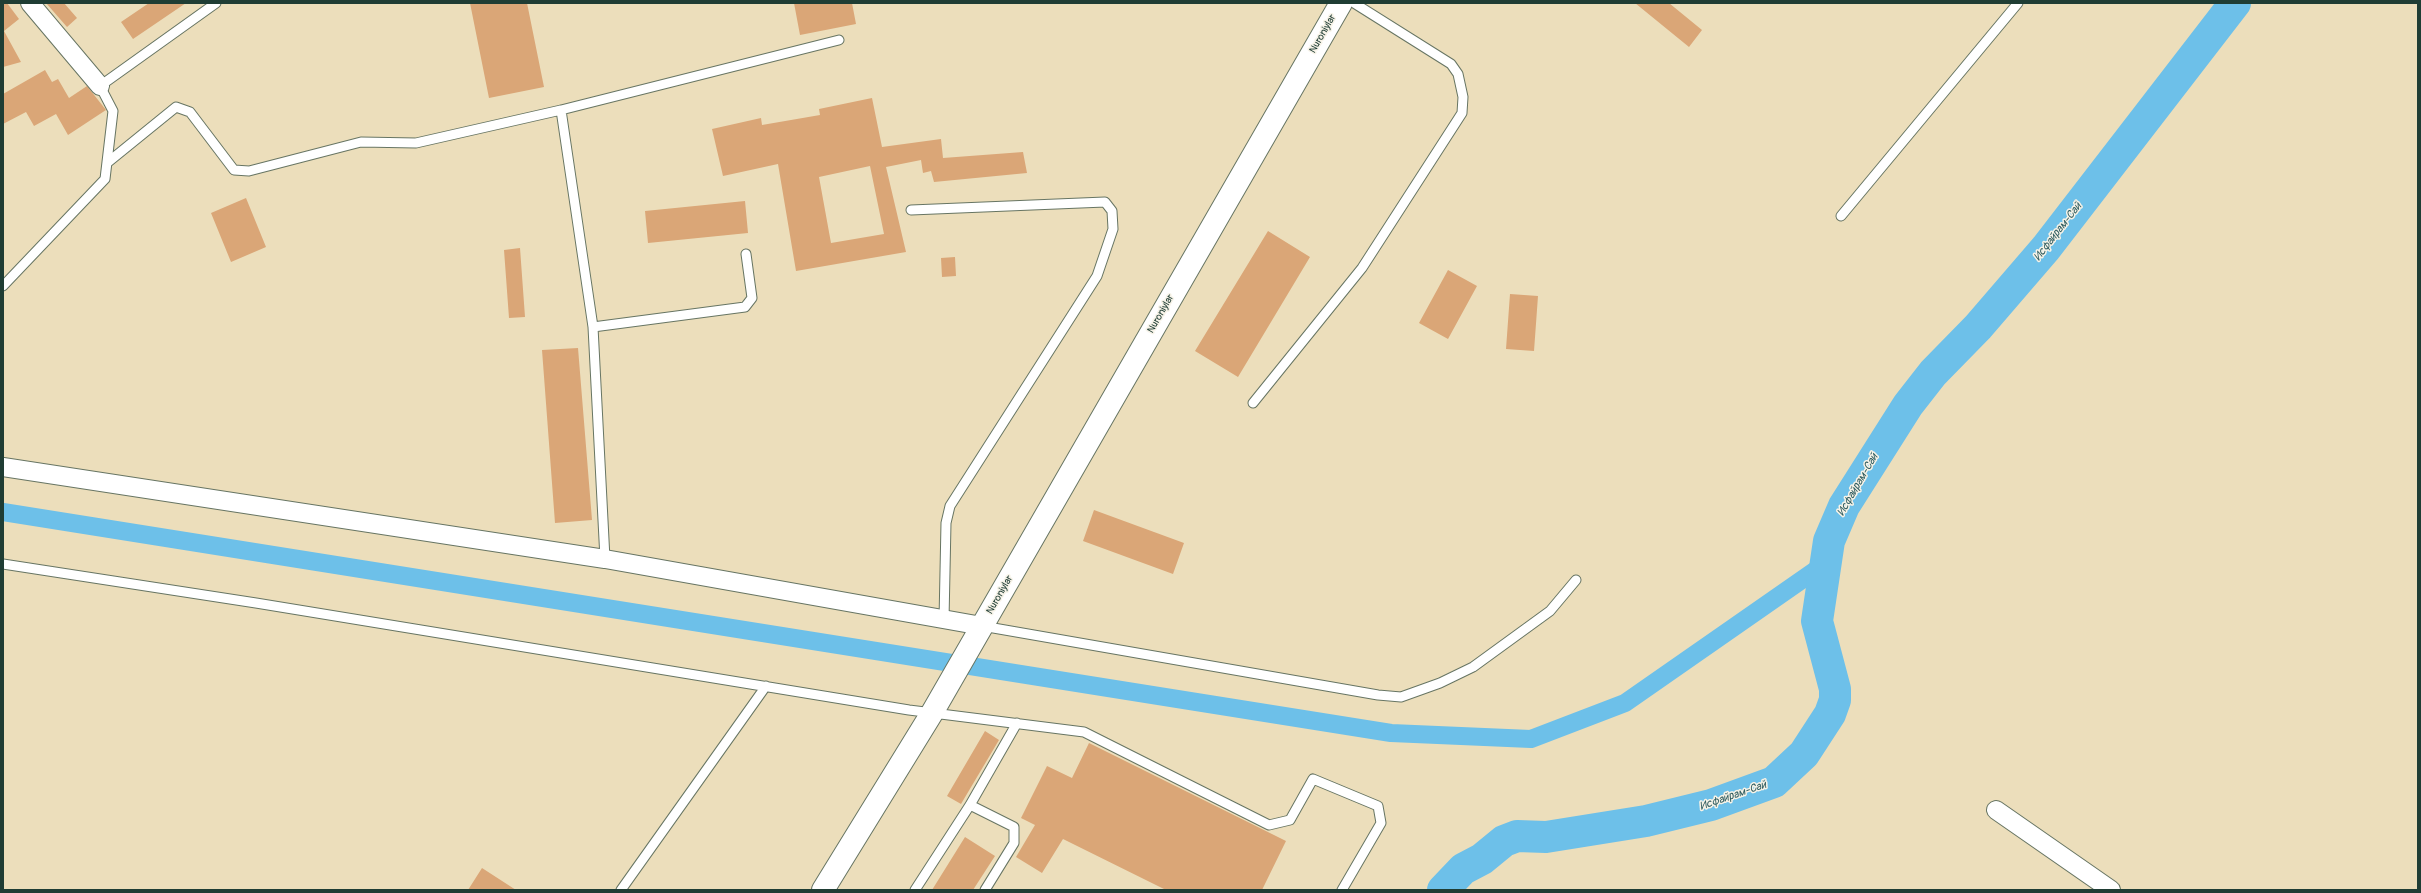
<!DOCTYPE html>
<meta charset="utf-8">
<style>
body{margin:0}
#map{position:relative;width:2421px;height:893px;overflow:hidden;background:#ecdebb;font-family:Pangolin,sans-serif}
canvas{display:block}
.frame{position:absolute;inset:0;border:4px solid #1f3d34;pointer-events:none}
</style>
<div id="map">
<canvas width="2421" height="893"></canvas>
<div class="frame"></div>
</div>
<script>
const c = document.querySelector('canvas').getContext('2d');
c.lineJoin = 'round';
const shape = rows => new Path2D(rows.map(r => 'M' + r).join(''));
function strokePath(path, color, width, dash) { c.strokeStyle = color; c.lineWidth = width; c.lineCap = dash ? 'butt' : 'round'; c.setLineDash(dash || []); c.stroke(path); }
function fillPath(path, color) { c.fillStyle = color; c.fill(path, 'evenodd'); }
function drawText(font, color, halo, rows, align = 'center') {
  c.font = font + ' Pangolin,sans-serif'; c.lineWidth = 3; c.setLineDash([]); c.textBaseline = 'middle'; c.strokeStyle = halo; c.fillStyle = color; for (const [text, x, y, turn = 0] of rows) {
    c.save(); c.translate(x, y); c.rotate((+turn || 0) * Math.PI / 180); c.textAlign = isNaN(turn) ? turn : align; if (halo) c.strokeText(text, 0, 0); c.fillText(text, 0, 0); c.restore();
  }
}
const canal = shape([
 [3,512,1391,733,1531,739,1625,703,1826,563]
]);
const river = shape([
 [1443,890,1463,869,1482,859,1504,841,1517,836,1546,837,1646,821,1711,805,1774,782,1804,754,1830,714,1835,700,1835,689,1817,621,1829,541,1844,506,1908,405,1933,373,1978,327,2046,248,2235,3]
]);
const building = shape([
 [3,3,7,3,19,19,4,31,21,62,3,67],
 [46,3,64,3,77,18,67,27],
 [149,3,186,3,133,39,121,22],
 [470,3,527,3,544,87,489,98],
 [794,3,852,3,856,24,800,35],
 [1635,3,1669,3,1702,30,1689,47],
 [45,70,52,82,58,79,69,98,87,86,106,110,68,135,56,114,34,126,26,112,3,124,3,94],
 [872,98,882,147,941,139,943,158,1023,152,1027,173,934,182,931,171,923,173,921,160,886,167,906,252,796,271,778,164,723,176,712,129,761,118,762,125,820,115,819,109],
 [870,166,884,234,831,243,819,177],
 [246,198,266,247,231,262,211,213],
 [745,201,748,233,648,243,645,211],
 [1268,231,1310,257,1238,377,1195,351],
 [520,248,525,317,509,318,504,250],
 [955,257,956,276,942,277,941,258],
 [1448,270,1477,286,1448,339,1419,323],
 [1510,294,1538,296,1534,351,1506,349],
 [578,348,592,520,555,523,542,350],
 [1094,510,1184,543,1173,574,1083,541],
 [985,731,999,740,961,804,947,796],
 [1089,743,1286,841,1262,890,1166,890,1063,839,1042,873,1016,857,1035,825,1021,818,1047,766,1072,778],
 [965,837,995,856,973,890,932,890],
 [482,868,516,890,468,890]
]);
const service = shape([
 [561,110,593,327,605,559],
 [107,163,176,107,190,112,234,170,249,171,361,142,416,143,561,110,839,40],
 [911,210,1105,202,1112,211,1113,229,1097,276,950,506,946,523,944,620],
 [1841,216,2018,3],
 [3,286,105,179,113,111,100,86,216,3],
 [593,327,745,307,752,298,746,254],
 [1253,403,1362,268,1462,113,1463,97,1458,74,1451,64,1354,3],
 [3,564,256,603,909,710,1084,732,1269,825,1290,820,1313,779,1378,806,1381,823,1342,890],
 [982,626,1378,695,1401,697,1440,683,1473,667,1550,611,1576,580],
 [970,805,1014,827,1014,843,985,890],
 [621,890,766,686],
 [915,890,970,805,1017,723]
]);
const minor = shape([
 [30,3,100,86],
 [3,467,605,559,982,626],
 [1996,810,2111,890]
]);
const primary = shape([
 [823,890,932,713,1341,3]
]);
const streetNames = [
 ["Nuroniylar",1323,34,-60],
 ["Nuroniylar",1161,314,-60],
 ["Nuroniylar",1000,595,-60]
];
const waterNames = [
 ["Исфайрам-Сай",2058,232,-52],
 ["Исфайрам-Сай",1858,485,-60],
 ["Исфайрам-Сай",1733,796,-19]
];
strokePath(canal, '#6dc0e9', 18);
strokePath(river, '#6dc0e9', 32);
fillPath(building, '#daa677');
strokePath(service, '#677563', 11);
strokePath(minor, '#677563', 20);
strokePath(primary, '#677563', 24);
strokePath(service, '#fff', 9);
strokePath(minor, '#fff', 18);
strokePath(primary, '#fff', 22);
drawText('10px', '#1f3d34', '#f7f3e8', streetNames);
drawText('italic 11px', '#325e61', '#f7f3e8', waterNames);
</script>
